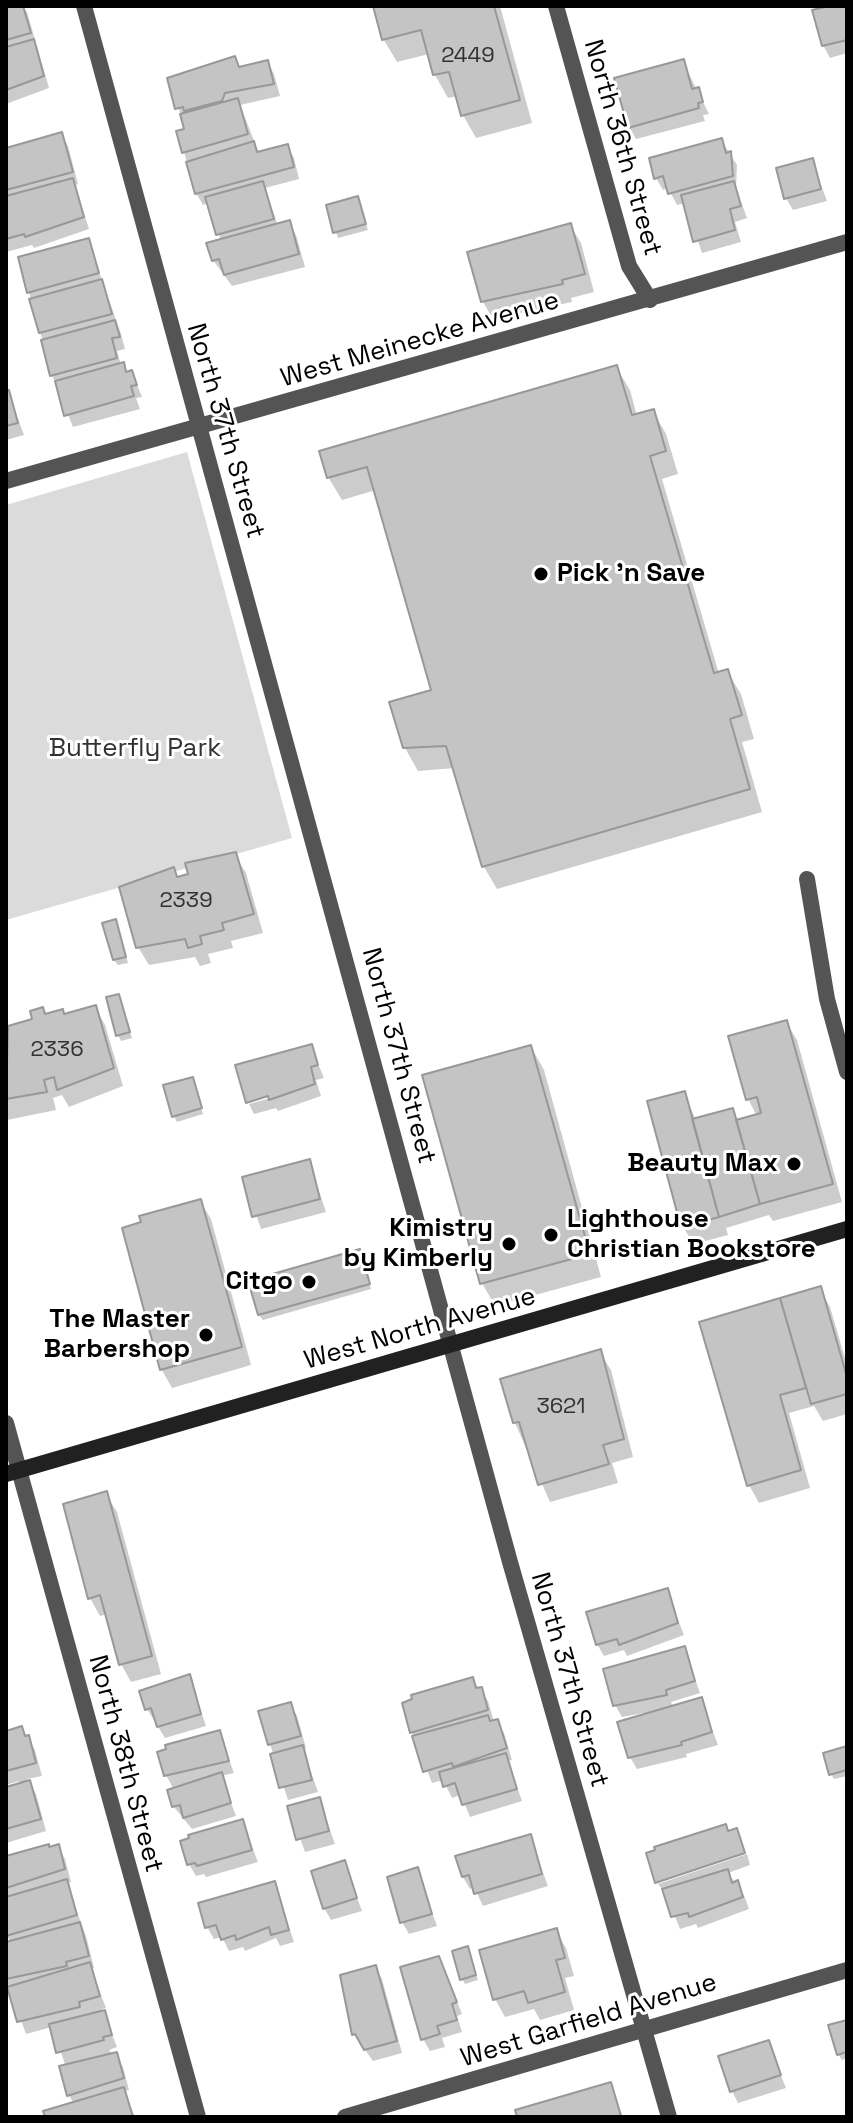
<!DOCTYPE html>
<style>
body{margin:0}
#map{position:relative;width:853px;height:2123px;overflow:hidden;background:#fff;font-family:"Space Grotesk",sans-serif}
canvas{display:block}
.frame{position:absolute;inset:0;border:8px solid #000;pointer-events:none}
</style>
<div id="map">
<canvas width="853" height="2123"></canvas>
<div class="frame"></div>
</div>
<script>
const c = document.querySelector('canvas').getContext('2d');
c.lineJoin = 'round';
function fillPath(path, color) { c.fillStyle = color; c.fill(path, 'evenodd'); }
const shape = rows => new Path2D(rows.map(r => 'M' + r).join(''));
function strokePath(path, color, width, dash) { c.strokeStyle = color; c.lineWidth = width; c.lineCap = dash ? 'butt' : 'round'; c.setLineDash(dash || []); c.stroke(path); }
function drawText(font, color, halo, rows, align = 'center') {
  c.font = font + ' "Space Grotesk",sans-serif'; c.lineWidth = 6; c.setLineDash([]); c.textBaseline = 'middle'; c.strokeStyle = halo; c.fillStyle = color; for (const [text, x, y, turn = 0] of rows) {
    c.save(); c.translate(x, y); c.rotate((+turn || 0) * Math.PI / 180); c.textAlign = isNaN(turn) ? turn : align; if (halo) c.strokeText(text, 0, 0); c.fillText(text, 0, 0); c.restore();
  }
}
const green = shape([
 [187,452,292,838,6,920,6,505]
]);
const shadow = shape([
 [6,6,23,6,27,12,49,88,6,104],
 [375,6,500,6,532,123,476,138,463,115,458,96,448,98,435,75,429,54,397,62,384,40],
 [837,6,847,6,847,53,830,58,823,45],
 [234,58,240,69,267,62,274,74,280,96,240,105,259,153,287,146,294,158,299,179,265,188,278,226,289,223,296,235,305,267,232,286,213,260,221,241,209,203,203,205,196,193,184,152,186,130,169,80],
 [683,62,709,114,703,115,705,121,636,139,629,127],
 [61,134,68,146,78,184,75,185,89,229,34,248,32,245,6,252,6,150],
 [721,140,737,165,736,188,747,218,735,222,741,242,702,253,685,203,677,205,668,188,663,190,656,178],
 [812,160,827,201,793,210,786,198],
 [357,199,368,230,338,238,328,207],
 [570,225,581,243,594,292,571,298,572,302,493,319,483,302,470,253],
 [88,240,121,334,125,349,117,351,121,365,128,373,132,372,142,397,136,398,140,409,73,427,52,375,29,292],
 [616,367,630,390,637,416,653,411,666,434,678,474,662,479,719,674,727,671,741,694,754,739,742,742,762,812,497,889,484,867,455,768,418,771,405,748,434,691,376,490,342,500,328,477],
 [8,392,24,435,6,440,6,393],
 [235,855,246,873,263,933,231,941,233,948,208,954,211,963,200,966,195,957,149,965,138,947,173,869,178,879],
 [118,927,128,963,118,965,114,960],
 [121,1001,132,1038,121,1041,118,1035],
 [95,1007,105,1025,123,1086,69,1107,62,1095,53,1098,56,1110,7,1120,6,1034,35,1020,42,1009,46,1016,65,1016],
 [786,1022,797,1040,842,1202,773,1221,769,1215,726,1228,728,1235,694,1244,683,1227,649,1102,684,1093,696,1120,732,1110,739,1121,757,1116,748,1099],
 [311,1047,324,1078,316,1080,321,1096,278,1111,276,1108,254,1114,249,1104,278,1096,277,1092],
 [531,1047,544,1070,601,1277,495,1306,482,1283],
 [192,1080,203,1114,177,1122,174,1116],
 [309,1162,326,1212,261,1229,244,1178],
 [200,1201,211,1219,251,1365,172,1388,162,1370,124,1230],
 [362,1257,371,1289,263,1320,259,1315],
 [820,1289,830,1307,847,1365,847,1414,823,1421,814,1406,789,1413,810,1488,759,1503,749,1485,702,1323],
 [600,1352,611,1370,633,1457,612,1463,618,1483,550,1502,515,1423],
 [106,1494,117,1512,161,1674,131,1682,121,1664,107,1614,100,1616,90,1598],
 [667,1591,684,1635,627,1656,624,1650,604,1656,597,1644],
 [684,1648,700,1693,671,1702,673,1707,701,1699,718,1745,686,1754,687,1757,637,1769,630,1757,644,1713,622,1717,615,1705],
 [189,1676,206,1726,165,1738,147,1709],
 [472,1679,488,1701,494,1722,497,1721,504,1733,512,1760,508,1761,522,1801,470,1817,461,1795,452,1798,443,1780,432,1783,412,1732],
 [290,1704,297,1716,306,1748,303,1749,318,1792,288,1800,270,1744],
 [21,1729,35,1750,42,1776,27,1779,36,1794,46,1831,6,1843,6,1789,20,1785,19,1781,6,1785,6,1733],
 [219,1732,234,1773,221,1776,236,1816,192,1829,174,1807,169,1792,174,1790,166,1775],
 [847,1748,847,1776,834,1779,831,1774],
 [319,1799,335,1844,305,1852,289,1807],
 [242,1821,258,1862,206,1877,204,1874,196,1876,189,1864],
 [530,1837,548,1886,483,1906,474,1887,470,1889,463,1877],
 [58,1847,65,1859,71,1882,66,1883,86,1936,94,1968,91,1969,106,2008,102,2009,117,2047,109,2050,123,2067,129,2090,124,2091,135,2117,47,2117,74,2104,69,2095,66,2067,52,2027,26,2034,6,1979,6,1944,11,1943,6,1934,6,1858],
 [747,1854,750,1865,728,1873,744,1895,749,1909,698,1928,696,1924,680,1929,666,1894,658,1884],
 [344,1863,362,1911,331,1920,324,1908],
 [417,1870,437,1926,409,1934,402,1922],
 [274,1883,294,1942,280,1946,276,1938,245,1951,243,1947,229,1951,222,1937,214,1939,207,1927],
 [556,1930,566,1948,574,1976,565,1978,574,2010,540,2020,534,2009,505,2017,495,1999],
 [467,1948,478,1980,465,1984,462,1979],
 [375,1967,382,1979,402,2053,373,2061,354,2034,344,1998],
 [445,1971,462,2014,457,2016,462,2032,442,2038,445,2047,430,2051,423,2039],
 [847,2022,847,2058,842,2060,838,2054],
 [768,2043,786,2088,738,2103,732,2091],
 [610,2084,623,2117,519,2117,518,2112]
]);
const building = shape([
 [6,6,23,6,31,33,6,40,6,44,6,6],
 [373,6,494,6,520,100,461,116,449,72,433,75,421,30,382,40,373,6],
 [829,6,847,6,847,40,822,46,812,10,829,6],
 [34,39,44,76,6,90,6,47,34,39],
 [235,56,239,67,268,60,274,84,225,93,222,101,184,111,183,107,175,109,167,78,235,56],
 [684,59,692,89,699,87,703,102,698,103,699,108,628,128,614,78,684,59],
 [238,98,248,134,182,153,176,131,184,129,180,114,238,98],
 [62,132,73,172,6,190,6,148,62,132],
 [722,138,726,153,731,151,733,176,668,194,663,176,654,179,649,158,722,138],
 [254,141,257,152,288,144,294,167,195,194,186,162,254,141],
 [813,158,821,189,784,199,776,168,813,158],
 [73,178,84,217,25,237,24,234,6,239,6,196,73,178],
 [263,181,274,219,216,235,205,197,263,181],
 [734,181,741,206,730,209,735,230,693,242,681,195,734,181],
 [358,196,366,224,333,233,326,205,358,196],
 [290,220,299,254,224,275,219,259,212,261,206,243,290,220],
 [571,223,585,274,562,280,563,284,481,302,467,252,571,223],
 [89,238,99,273,27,293,18,257,89,238],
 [102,279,112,314,39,333,29,299,102,279],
 [115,320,120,337,112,338,117,358,50,376,41,340,115,320],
 [124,362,126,372,132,370,137,385,131,386,134,396,64,416,55,381,124,362],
 [617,365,632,415,654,409,666,451,650,456,714,673,728,669,742,715,730,719,750,789,482,867,446,746,403,748,389,702,431,690,367,467,327,478,319,451,617,365],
 [9,390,18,423,6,426,6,391,9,390],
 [236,852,254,914,222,923,224,930,200,936,202,944,188,948,185,939,136,948,119,887,174,867,177,877,188,874,185,863,236,852],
 [116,919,126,957,113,960,102,923,116,919],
 [119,994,130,1032,116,1036,106,997,119,994],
 [96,1005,114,1068,57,1090,54,1077,44,1080,47,1092,6,1099,8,1026,32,1019,30,1011,43,1007,45,1014,63,1009,64,1014,96,1005],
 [787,1020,833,1184,760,1204,736,1120,761,1113,757,1097,746,1100,728,1036,787,1020],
 [312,1044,318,1065,311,1067,315,1084,269,1100,268,1096,246,1103,235,1065,312,1044],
 [531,1045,590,1254,480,1284,422,1075,531,1045],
 [193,1077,202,1108,172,1117,163,1085,193,1077],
 [685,1091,719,1217,681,1227,647,1101,685,1091],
 [733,1108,760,1204,719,1217,692,1119,733,1108],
 [310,1159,320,1199,252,1217,242,1177,310,1159],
 [201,1199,242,1347,160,1370,122,1228,141,1222,139,1216,201,1199],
 [360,1249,370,1284,258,1315,248,1281,360,1249],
 [821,1286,847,1377,847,1394,811,1404,780,1298,821,1286],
 [780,1298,806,1388,780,1395,801,1470,747,1486,699,1322,780,1298],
 [601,1349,624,1439,603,1445,609,1464,538,1485,519,1422,513,1423,500,1379,601,1349],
 [107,1491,152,1656,119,1665,100,1595,88,1599,63,1504,107,1491],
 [668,1588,678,1623,619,1645,617,1639,596,1645,586,1612,668,1588],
 [685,1646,695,1681,666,1690,667,1695,613,1706,603,1669,685,1646],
 [190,1674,201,1714,157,1727,151,1708,145,1710,139,1691,190,1674],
 [473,1677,476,1688,482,1687,488,1710,410,1733,402,1703,412,1699,411,1695,473,1677],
 [702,1697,712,1732,681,1742,682,1745,628,1758,617,1722,702,1697],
 [291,1702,301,1736,268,1745,258,1711,291,1702],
 [488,1715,490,1721,498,1719,507,1748,453,1767,452,1763,423,1772,412,1736,488,1715],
 [22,1726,25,1736,29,1735,36,1763,6,1771,6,1731,22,1726],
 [220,1730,229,1761,164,1776,157,1752,166,1749,165,1745,220,1730],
 [303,1745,312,1780,279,1788,270,1754,303,1745],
 [847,1746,847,1770,829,1775,823,1753,847,1746],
 [506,1753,517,1789,462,1805,455,1783,443,1787,439,1772,506,1753],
 [222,1772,231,1803,183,1818,180,1805,172,1807,167,1790,222,1772],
 [30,1780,41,1819,6,1829,6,1787,30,1780],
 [320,1797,329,1831,296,1840,287,1806,320,1797],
 [243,1819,252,1850,197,1866,195,1863,187,1865,180,1841,189,1838,188,1835,243,1819],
 [726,1824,728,1831,737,1828,745,1853,655,1883,646,1853,655,1850,654,1847,726,1824],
 [531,1834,542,1874,474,1894,469,1875,462,1877,455,1856,531,1834],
 [49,1844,49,1847,59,1844,65,1869,6,1888,6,1856,49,1844],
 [345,1860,357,1898,323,1909,311,1871,345,1860],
 [418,1867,432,1914,400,1923,387,1877,418,1867],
 [728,1869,732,1883,738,1880,743,1897,689,1917,688,1913,671,1917,662,1889,728,1869],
 [67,1879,77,1915,6,1936,6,1897,67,1879],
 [275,1881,289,1930,271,1935,269,1927,236,1940,235,1935,221,1940,216,1925,205,1928,198,1903,275,1881],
 [80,1922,89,1956,66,1962,67,1966,6,1979,6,1942,80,1922],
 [557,1928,565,1958,556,1960,565,1992,528,2003,524,1991,493,2000,479,1950,557,1928],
 [468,1946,476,1975,460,1980,452,1951,468,1946],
 [439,1956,457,2002,452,2004,457,2020,437,2026,440,2034,421,2040,400,1967,439,1956],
 [90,1962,100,1996,79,2002,80,2007,17,2022,7,1987,90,1962],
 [376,1965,397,2041,364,2050,355,2034,352,2035,340,1975,376,1965],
 [105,2010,112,2035,103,2037,104,2040,56,2053,49,2024,105,2010],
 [847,2020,847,2052,837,2055,828,2025,847,2020],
 [769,2040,781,2075,730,2092,718,2056,769,2040],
 [117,2052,124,2078,67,2096,59,2066,117,2052],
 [611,2082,621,2116,517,2117,515,2110,611,2082],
 [124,2087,133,2117,45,2117,43,2111,124,2087]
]);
const street = shape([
 [84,6,510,1562,669,2117],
 [556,6,629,266,650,300],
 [6,481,847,242],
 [807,879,827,999,847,1072],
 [6,1423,198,2117],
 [345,2117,847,1970]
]);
const secondary = shape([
 [6,1474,847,1229]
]);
const markers = [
 [541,574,8,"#000"],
 [794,1164,8,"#000"],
 [551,1235,8,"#000"],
 [509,1244,8,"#000"],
 [309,1282,8,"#000"],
 [206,1335,8,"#000"]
];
const numberNames = [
 ["2449",468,56],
 ["2339",186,901],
 ["2336",57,1050],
 ["3621",561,1407]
];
const streetNames = [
 ["North 36th Street",622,148,74],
 ["West Meinecke Avenue",420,340,-16],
 ["North 37th Street",225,431,74],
 ["North 37th Street",398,1056,75],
 ["West North Avenue",420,1329,-16],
 ["North 37th Street",569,1680,74],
 ["North 38th Street",125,1764,75],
 ["West Garfield Avenue",589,2021,-17]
];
const poiNames = [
 ["Pick 'n Save",557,574,"left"],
 ["Beauty Max",778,1164],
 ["Lighthouse",567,1220,"left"],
 ["Christian Bookstore",567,1250,"left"],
 ["Kimistry",493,1229],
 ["by Kimberly",493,1259],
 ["Citgo",293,1282],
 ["The Master",190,1320],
 ["Barbershop",190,1350]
];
const parkNames = [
 ["Butterfly Park",135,749]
];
fillPath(green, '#dbdbdb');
fillPath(shadow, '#0003');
fillPath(building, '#c4c4c4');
strokePath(building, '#989898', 2);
strokePath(street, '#545454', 16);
strokePath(secondary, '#212121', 16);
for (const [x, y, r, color] of markers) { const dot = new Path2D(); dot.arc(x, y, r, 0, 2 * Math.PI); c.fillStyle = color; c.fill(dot); strokePath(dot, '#fff', 3); }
drawText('22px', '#313131', null, numberNames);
drawText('26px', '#000', '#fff', streetNames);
drawText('bold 26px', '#000', '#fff', poiNames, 'right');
drawText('26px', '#323232', '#fff', parkNames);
</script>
